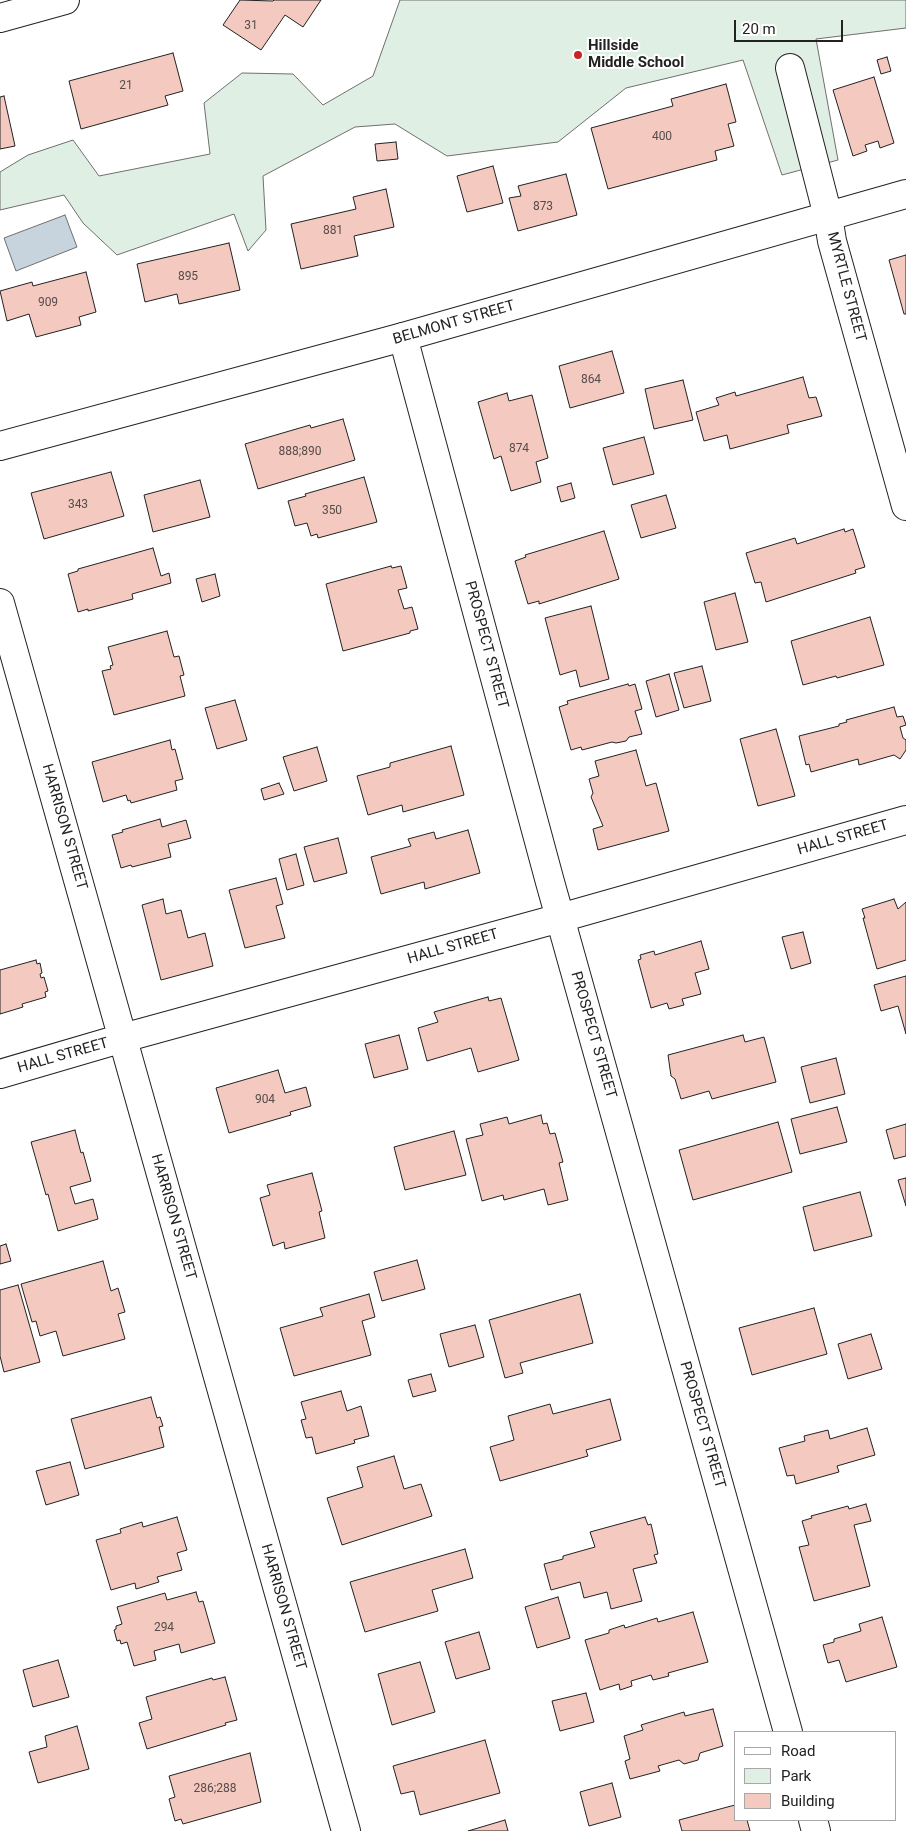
<!DOCTYPE html>
<style>
body{margin:0}
#map{position:relative;width:906px;height:1831px;overflow:hidden;background:#fff;font-family:Roboto,sans-serif}
canvas{display:block}
.legend{position:absolute;left:734px;top:1731px;width:162px;height:90px;box-sizing:border-box;background:#fff;border:1px solid #a7a7a7;margin:0;padding:6px 9px;list-style:none;font-size:15px;color:#222}
.legend li{display:flex;align-items:center;gap:10px;height:25px}
.legend b{width:25px;border:1px solid #a7a7a7}
.scale{position:absolute;left:734px;top:20px;width:109px;height:22px;box-sizing:border-box;border:2px solid #222;border-top:0;padding-left:6px;font-size:15px;line-height:18px;white-space:nowrap;color:#222;-webkit-text-stroke:4px #fff;paint-order:stroke}
</style>
<div id="map">
<canvas width="906" height="1831"></canvas>
<ul class="legend">
<li><b style="height:6px;background:#fff"></b>Road</li>
<li><b style="height:14px;background:#e0efe3"></b>Park</li>
<li><b style="height:14px;background:#f3c9c0"></b>Building</li>
</ul>
<div class="scale">20 m</div>
</div>
<script>
const c = document.querySelector('canvas').getContext('2d');
c.lineJoin = 'round';
function fillPath(path, color) { c.fillStyle = color; c.fill(path, 'evenodd'); }
const shape = rows => new Path2D(rows.map(r => 'M' + r).join(''));
function strokePath(path, color, width, dash) { c.strokeStyle = color; c.lineWidth = width; c.lineCap = dash ? 'butt' : 'round'; c.setLineDash(dash || []); c.stroke(path); }
function drawText(font, color, halo, rows, align = 'center') {
  c.font = font + ' Roboto,sans-serif'; c.lineWidth = 4; c.setLineDash([]); c.textBaseline = 'middle'; c.strokeStyle = halo; c.fillStyle = color; for (const [text, x, y, turn = 0] of rows) {
    c.save(); c.translate(x, y); c.rotate((+turn || 0) * Math.PI / 180); c.textAlign = isNaN(turn) ? turn : align; if (halo) c.strokeText(text, 0, 0); c.fillText(text, 0, 0); c.restore();
  }
}
const green = shape([
 [400,0,906,0,906,28,816,39,838,160,782,175,743,60,626,88,558,142,447,156,395,124,355,127,263,176,266,230,248,251,234,214,117,255,83,223,64,195,0,210,0,172,28,155,73,140,99,176,210,154,204,103,242,73,293,74,323,105,373,76,400,0]
]);
const water = shape([
 [65,215,77,247,16,271,4,238,65,215]
]);
const building = shape([
 [240,0,273,1,274,0,321,0,303,27,285,15,261,50,223,25,240,0],
 [173,53,183,91,165,96,168,105,81,129,69,81,173,53],
 [887,57,891,71,881,74,877,60,887,57],
 [874,77,894,143,880,148,878,141,865,145,867,151,853,156,833,90,874,77],
 [726,84,736,122,728,124,734,146,715,151,717,160,608,189,591,128,673,106,671,99,726,84],
 [4,96,15,146,0,149,0,97,4,96],
 [396,142,398,159,377,161,375,144,396,142],
 [493,166,503,203,467,212,457,176,493,166],
 [566,174,577,215,518,231,509,198,521,196,518,186,566,174],
 [386,189,394,227,354,236,358,256,301,269,291,224,356,209,353,197,386,189],
 [229,243,240,290,179,304,177,294,145,302,137,264,229,243],
 [906,255,906,314,904,314,889,260,906,255],
 [86,272,96,312,79,317,81,325,36,337,29,314,7,321,0,291,32,282,33,286,86,272],
 [612,351,624,393,570,408,559,366,612,351],
 [803,377,809,398,816,397,822,416,787,425,789,433,730,449,727,435,704,441,696,412,719,405,716,398,735,392,736,396,803,377],
 [683,380,693,420,654,429,645,389,683,380],
 [507,393,509,401,532,395,548,458,536,462,541,482,511,491,501,456,494,459,478,402,507,393],
 [343,419,355,460,258,489,245,444,310,425,311,428,343,419],
 [644,437,654,474,613,485,603,448,644,437],
 [111,472,124,516,44,539,31,493,111,472],
 [364,477,377,522,318,538,317,534,311,536,307,523,295,526,288,501,306,496,305,494,364,477],
 [200,480,210,517,153,532,144,495,200,480],
 [571,483,575,498,561,502,557,487,571,483],
 [666,495,676,528,641,538,631,505,666,495],
 [844,529,845,532,853,529,865,567,855,570,856,573,766,602,761,582,755,583,746,553,795,538,797,544,844,529],
 [604,531,619,579,539,604,539,601,528,604,515,561,526,557,525,555,604,531],
 [153,548,161,576,169,573,171,583,132,594,133,599,88,611,88,609,78,612,68,574,78,571,78,569,153,548],
 [391,566,392,568,401,566,407,588,398,590,404,609,412,607,418,629,410,631,410,633,343,651,326,584,391,566],
 [215,574,220,596,202,602,196,579,215,574],
 [735,593,748,642,716,650,704,602,735,593],
 [591,606,609,679,580,687,576,670,560,675,545,618,591,606],
 [870,617,884,665,837,678,836,676,803,685,791,641,870,617],
 [167,631,174,657,179,656,184,675,180,676,185,696,114,715,102,671,111,669,110,666,113,665,108,647,167,631],
 [702,666,711,701,684,708,674,673,702,666],
 [669,674,679,710,656,717,646,681,669,674],
 [628,684,629,686,635,684,642,709,635,711,642,734,629,737,626,741,616,743,612,742,582,750,581,747,571,750,559,707,568,704,567,701,628,684],
 [235,700,247,740,217,749,205,708,235,700],
 [894,707,897,717,903,716,906,725,900,727,903,738,906,740,906,750,900,759,894,755,859,765,858,759,811,772,809,764,806,765,799,736,839,726,839,724,847,722,846,720,894,707],
 [776,729,795,796,758,806,740,739,776,729],
 [170,740,172,750,175,749,183,779,175,781,177,790,131,803,130,800,128,801,126,795,103,802,92,762,170,740],
 [451,746,464,795,403,812,402,805,368,815,357,776,390,767,390,763,451,746],
 [317,747,327,781,294,791,283,757,317,747],
 [636,750,646,786,656,783,669,831,598,850,593,829,603,826,591,797,593,793,589,779,599,776,595,761,636,750],
 [279,783,284,794,264,800,261,789,279,783],
 [160,819,162,827,186,820,191,838,168,844,171,857,132,867,131,865,121,868,112,835,123,832,122,830,160,819],
 [468,830,480,873,425,889,424,882,381,894,371,857,411,846,408,839,434,832,436,839,468,830],
 [338,838,347,873,314,882,304,847,338,838],
 [296,854,304,885,287,890,279,859,296,854],
 [276,878,283,904,276,906,285,938,245,948,229,890,276,878],
 [163,899,166,914,181,910,188,938,205,933,213,966,161,980,142,905,163,899],
 [894,899,898,909,906,902,906,960,877,969,863,918,865,918,862,909,894,899],
 [803,932,811,963,791,969,782,937,803,932],
 [701,941,709,969,695,973,701,994,682,999,684,1005,669,1009,667,1003,651,1008,638,960,641,959,640,955,654,951,655,955,701,941],
 [36,960,37,964,40,963,42,973,40,974,41,978,44,977,48,991,45,992,46,997,22,1004,23,1007,0,1014,0,970,36,960],
 [906,976,906,1034,898,1006,881,1011,874,985,906,976],
 [488,997,489,1001,501,998,519,1060,478,1072,471,1048,427,1061,418,1028,438,1022,434,1012,488,997],
 [399,1035,408,1069,374,1078,365,1044,399,1035],
 [743,1035,745,1042,764,1037,776,1082,712,1099,709,1091,681,1099,675,1079,671,1076,668,1055,743,1035],
 [836,1058,845,1094,810,1103,801,1067,836,1058],
 [278,1070,285,1093,306,1087,311,1106,290,1112,291,1115,229,1133,216,1088,278,1070],
 [837,1107,847,1142,800,1154,791,1119,837,1107],
 [541,1115,543,1124,547,1123,550,1134,555,1133,563,1162,559,1163,568,1200,548,1205,544,1189,504,1200,503,1195,482,1201,466,1139,483,1135,480,1124,507,1117,509,1124,541,1115],
 [778,1122,792,1172,693,1200,679,1150,778,1122],
 [906,1124,906,1156,894,1159,886,1130,906,1124],
 [75,1130,81,1153,83,1152,91,1181,70,1187,75,1204,93,1199,98,1219,58,1231,48,1194,46,1195,31,1142,75,1130],
 [454,1131,466,1175,405,1190,394,1147,454,1131],
 [312,1173,322,1211,319,1212,325,1238,285,1249,284,1242,273,1246,260,1198,270,1195,267,1185,312,1173],
 [906,1178,906,1206,898,1180,906,1178],
 [860,1192,872,1236,814,1251,803,1207,860,1192],
 [6,1244,11,1261,0,1264,0,1246,6,1244],
 [417,1260,425,1289,382,1301,374,1272,417,1260],
 [103,1261,111,1291,118,1288,125,1312,118,1314,125,1339,63,1356,56,1331,40,1336,36,1321,32,1322,21,1284,103,1261],
 [18,1285,40,1362,4,1372,0,1356,0,1290,18,1285],
 [369,1294,375,1317,362,1321,371,1355,294,1376,280,1328,323,1316,320,1308,369,1294],
 [580,1294,593,1343,520,1363,523,1373,505,1378,489,1320,580,1294],
 [814,1308,827,1354,752,1375,739,1328,814,1308],
 [475,1325,484,1357,449,1367,440,1334,475,1325],
 [871,1334,882,1369,848,1379,838,1344,871,1334],
 [431,1374,436,1391,413,1397,408,1380,431,1374],
 [341,1391,347,1411,361,1406,369,1436,354,1440,355,1443,316,1454,312,1437,306,1438,301,1420,306,1419,301,1402,341,1391],
 [151,1397,157,1418,160,1417,163,1426,159,1427,164,1447,85,1469,71,1419,151,1397],
 [610,1399,621,1440,586,1450,588,1456,500,1481,490,1447,514,1440,508,1416,550,1404,553,1414,610,1399],
 [867,1428,875,1455,837,1466,839,1472,796,1484,794,1475,787,1476,779,1448,805,1441,804,1436,828,1430,830,1439,867,1428],
 [394,1456,404,1489,421,1484,432,1516,342,1545,327,1498,363,1487,357,1467,394,1456],
 [70,1462,79,1495,46,1505,36,1471,70,1462],
 [866,1504,871,1521,854,1525,870,1586,814,1601,799,1547,809,1545,802,1521,812,1518,811,1516,848,1506,849,1509,866,1504],
 [177,1517,187,1550,177,1553,182,1570,157,1577,159,1582,136,1589,135,1583,111,1590,96,1540,121,1533,120,1529,142,1522,143,1527,177,1517],
 [645,1517,648,1525,651,1524,658,1554,654,1555,657,1563,633,1569,642,1601,611,1609,607,1592,584,1598,580,1582,551,1590,544,1564,563,1559,563,1556,595,1547,590,1532,645,1517],
 [465,1549,473,1578,432,1590,438,1611,365,1632,350,1582,465,1549],
 [196,1592,199,1602,203,1601,215,1643,181,1653,179,1644,154,1651,156,1660,134,1666,127,1642,121,1644,120,1640,117,1641,114,1630,116,1629,116,1626,122,1624,117,1607,165,1593,167,1600,196,1592],
 [558,1597,570,1638,537,1648,525,1607,558,1597],
 [693,1612,708,1662,668,1673,669,1676,653,1680,651,1675,631,1681,632,1686,620,1690,619,1684,600,1690,585,1640,609,1633,609,1630,624,1625,625,1628,657,1618,658,1622,693,1612],
 [882,1617,897,1667,846,1682,839,1660,828,1663,823,1645,834,1642,834,1639,861,1631,859,1624,882,1617],
 [479,1632,490,1669,456,1679,445,1642,479,1632],
 [58,1660,69,1697,33,1707,23,1670,58,1660],
 [420,1662,435,1712,392,1725,378,1674,420,1662],
 [225,1677,237,1720,225,1723,226,1725,147,1749,139,1723,152,1719,146,1697,212,1678,213,1680,225,1677],
 [586,1693,594,1722,560,1731,552,1701,586,1693],
 [713,1709,723,1746,700,1753,698,1760,684,1764,679,1760,658,1766,660,1771,630,1779,625,1761,630,1759,624,1736,643,1730,641,1725,684,1712,685,1716,713,1709],
 [77,1726,89,1769,38,1783,29,1752,47,1747,45,1736,77,1726],
 [485,1740,500,1793,420,1815,414,1791,401,1794,393,1766,485,1740],
 [250,1753,261,1802,183,1824,181,1819,175,1821,169,1799,175,1797,169,1776,250,1753],
 [612,1783,621,1817,589,1826,580,1792,612,1783],
 [735,1805,735,1820,747,1820,750,1831,682,1831,679,1820,735,1805],
 [505,1820,508,1831,468,1831,505,1820]
]);
const minor = shape([
 [0,18,65,0],
 [790,68,828,216,832,241,906,506],
 [403,337,550,882,788,1732],
 [0,603,346,1831],
 [0,1074,123,1038,560,918,906,820],
 [813,1820,816,1831]
]);
const tertiary = shape([
 [0,446,403,337,906,194]
]);
const markers = [
 [578,55,5,"#c62828"]
];
const numberNames = [
 ["31",251,26],
 ["21",126,86],
 ["400",662,137],
 ["873",543,207],
 ["881",333,231],
 ["895",188,277],
 ["909",48,303],
 ["864",591,380],
 ["874",519,449],
 ["888;890",300,452],
 ["343",78,505],
 ["350",332,511],
 ["904",265,1100],
 ["294",164,1628],
 ["286;288",215,1789]
];
const poiNames = [
 ["Hillside",588,46],
 ["Middle School",588,63]
];
const streetNames = [
 ["MYRTLE STREET",846,287,75],
 ["BELMONT STREET",454,323,-16],
 ["PROSPECT STREET",486,645,75],
 ["HARRISON STREET",64,827,74],
 ["HALL STREET",843,838,-16],
 ["HALL STREET",453,947,-16],
 ["PROSPECT STREET",593,1035,74],
 ["HALL STREET",63,1056,-16],
 ["HARRISON STREET",173,1217,74],
 ["PROSPECT STREET",702,1425,74],
 ["HARRISON STREET",283,1607,74]
];
fillPath(green, '#e0efe3');
strokePath(green, '#6f6f6f', 1);
fillPath(water, '#c7d3dd');
strokePath(water, '#6f6f6f', 1);
fillPath(building, '#f3c9c0');
strokePath(building, '#222', 1);
strokePath(minor, '#222', 30);
strokePath(tertiary, '#222', 30);
strokePath(minor, '#fff', 28);
strokePath(tertiary, '#fff', 28);
for (const [x, y, r, color] of markers) { const dot = new Path2D(); dot.arc(x, y, r, 0, 2 * Math.PI); c.fillStyle = color; c.fill(dot); strokePath(dot, '#fff', 2); }
drawText('12px', '#564c4a', null, numberNames);
drawText('bold 15px', '#222', '#fff', poiNames, 'left');
drawText('15px', '#222', '#fff', streetNames);
</script>
